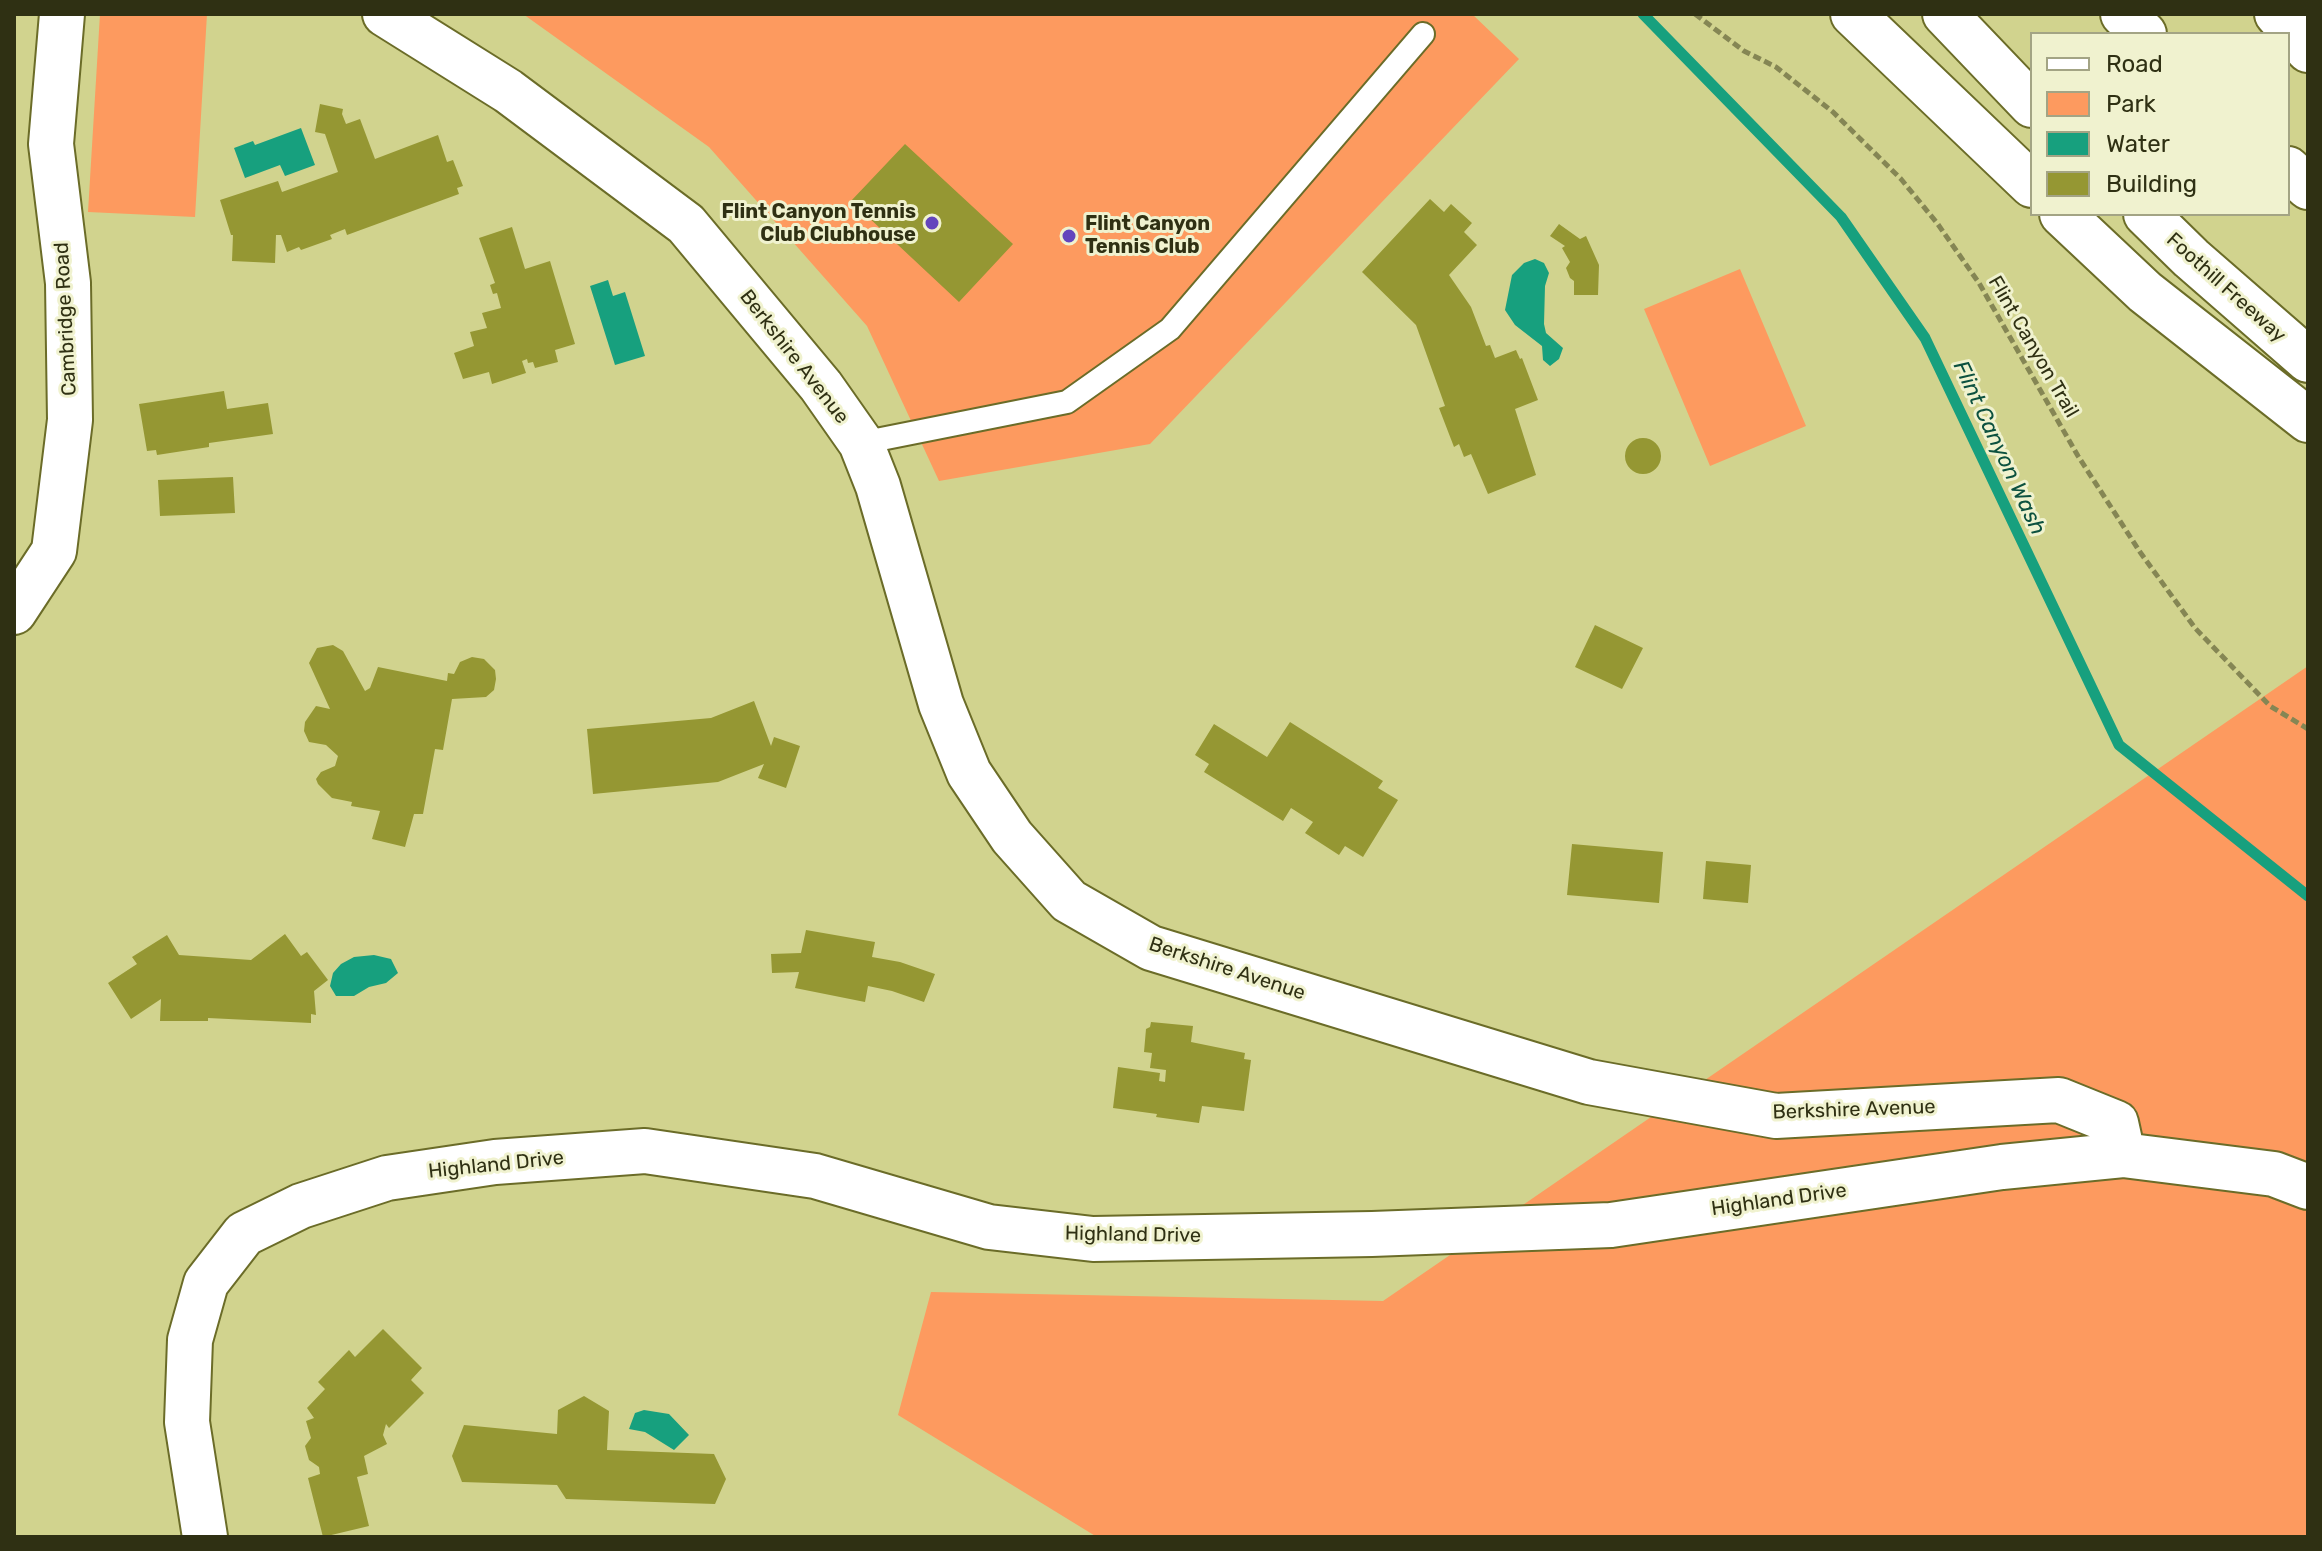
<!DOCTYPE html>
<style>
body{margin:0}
#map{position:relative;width:2322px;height:1551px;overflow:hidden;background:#d1d38e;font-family:Rubik,sans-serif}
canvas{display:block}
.frame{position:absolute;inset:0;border:16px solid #2f3013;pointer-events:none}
.legend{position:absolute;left:2030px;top:32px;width:260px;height:184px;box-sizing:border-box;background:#f0f2cf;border:2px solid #a3a484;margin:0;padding:10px 14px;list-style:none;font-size:24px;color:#2f3013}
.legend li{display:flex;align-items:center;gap:16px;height:40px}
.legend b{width:40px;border:2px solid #a3a484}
</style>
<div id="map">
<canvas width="2322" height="1551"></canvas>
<div class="frame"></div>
<ul class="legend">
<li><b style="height:10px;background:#fff"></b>Road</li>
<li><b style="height:22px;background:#fd9a5f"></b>Park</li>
<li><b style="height:22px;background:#17a07e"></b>Water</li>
<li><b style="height:22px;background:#959733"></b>Building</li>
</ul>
</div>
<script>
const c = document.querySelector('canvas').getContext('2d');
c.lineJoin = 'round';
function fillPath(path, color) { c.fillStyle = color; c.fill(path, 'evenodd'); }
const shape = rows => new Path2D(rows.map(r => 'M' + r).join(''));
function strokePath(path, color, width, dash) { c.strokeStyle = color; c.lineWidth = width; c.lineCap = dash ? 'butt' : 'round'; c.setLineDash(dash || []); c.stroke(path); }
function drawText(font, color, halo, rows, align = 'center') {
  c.font = font + ' Rubik,sans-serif'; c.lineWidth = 6; c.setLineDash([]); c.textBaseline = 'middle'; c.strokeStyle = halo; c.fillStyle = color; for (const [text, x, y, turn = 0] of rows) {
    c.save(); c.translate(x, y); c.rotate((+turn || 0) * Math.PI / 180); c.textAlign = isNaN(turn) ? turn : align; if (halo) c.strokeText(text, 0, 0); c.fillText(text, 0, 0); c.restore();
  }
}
const green = shape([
 [100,14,207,14,195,217,88,212],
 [523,14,1472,14,1519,59,1150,444,939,481,867,326,709,147],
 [1740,269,1806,426,1710,466,1644,309],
 [2308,666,2308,1537,1097,1537,898,1415,931,1292,1383,1301]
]);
const water = shape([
 [301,128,315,165,285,176,280,165,245,178,234,148,253,141,255,145],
 [1535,259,1544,263,1549,273,1545,286,1544,324,1546,333,1563,348,1559,359,1550,366,1543,360,1542,346,1515,325,1505,310,1512,275,1524,263],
 [608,280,613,296,625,292,645,356,615,365,590,286],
 [374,955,391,959,398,973,386,983,369,987,354,996,336,996,330,986,333,973,341,964,354,957],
 [644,1410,669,1414,689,1435,674,1450,645,1432,629,1429,635,1413]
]);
const stream = shape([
 [1643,14,1841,217,1925,338,2119,745,2308,896]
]);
const building = shape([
 [320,104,343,109,342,114,346,124,360,119,375,159,438,135,447,162,453,160,463,186,457,188,459,194,347,235,345,229,330,235,332,239,301,250,299,247,287,252,281,235,276,235,275,263,232,261,233,235,231,235,220,200,278,181,282,192,338,172,325,134,315,132],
 [905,144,1013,244,959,302,851,201],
 [1430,199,1444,212,1451,204,1472,223,1464,232,1477,245,1449,275,1471,307,1486,346,1490,345,1495,358,1516,350,1520,359,1522,358,1538,400,1515,409,1536,475,1488,494,1471,454,1464,457,1459,444,1454,447,1439,408,1445,406,1416,325,1362,272],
 [1559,224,1580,239,1586,236,1599,265,1598,295,1574,295,1574,281,1570,278,1566,268,1570,262,1562,248,1565,246,1550,236],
 [512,227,525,269,550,261,575,344,555,350,558,362,535,368,533,362,528,363,527,359,522,361,526,373,492,384,489,372,463,379,454,353,474,346,470,332,487,328,482,313,501,308,497,293,493,294,490,285,495,283,479,238],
 [224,391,227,409,268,403,273,434,209,443,209,447,157,455,156,450,147,451,139,404],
 '1625 456a18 18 0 1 1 36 0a18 18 0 1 1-36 0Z',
 [233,477,235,513,160,516,158,480],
 [1595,625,1643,648,1622,689,1575,667],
 [333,645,343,651,365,691,370,688,378,667,447,681,448,673,454,674,460,662,472,657,484,659,495,670,496,679,494,690,486,697,452,699,443,750,435,749,423,814,414,814,405,847,372,839,380,811,351,806,352,802,332,798,318,784,316,779,321,772,335,766,338,756,326,745,309,742,304,731,305,722,316,706,330,709,309,663,317,648],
 [754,701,771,746,774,737,800,746,786,788,758,778,764,764,718,782,593,794,587,729,711,718],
 [1290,722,1383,781,1378,788,1398,800,1363,857,1345,846,1339,855,1305,833,1313,822,1291,808,1283,821,1204,772,1209,764,1195,755,1214,724,1267,757],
 [1572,844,1663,852,1659,903,1567,895],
 [1706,861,1751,865,1748,903,1703,899],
 [806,930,875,942,872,957,900,962,935,974,924,1002,892,991,868,986,865,1002,795,988,799,972,772,973,771,954,801,953],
 [285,934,301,956,307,952,328,980,314,991,316,1015,311,1014,311,1023,208,1018,208,1021,160,1021,161,999,131,1019,108,983,137,964,132,957,167,935,179,955,251,960],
 [1151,1022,1193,1026,1191,1042,1245,1053,1244,1059,1251,1060,1244,1111,1202,1106,1199,1123,1156,1117,1157,1114,1113,1108,1118,1067,1160,1073,1159,1081,1165,1082,1166,1070,1150,1068,1152,1053,1144,1052,1146,1029,1150,1027],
 [383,1329,422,1368,411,1380,424,1393,389,1428,386,1424,383,1435,387,1444,364,1456,368,1474,357,1477,369,1526,323,1537,308,1478,320,1474,319,1467,309,1460,305,1446,311,1438,306,1421,314,1418,307,1408,325,1389,318,1382,349,1350,355,1357],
 [584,1396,609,1411,607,1450,714,1454,726,1479,715,1504,566,1499,557,1485,462,1482,452,1456,464,1425,557,1434,558,1410]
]);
const path = shape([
 [1695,14,1744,51,1776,67,1833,112,1901,179,1937,223,1979,283,2078,456,2140,552,2195,628,2270,706,2308,729]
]);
const lane = shape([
 [861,443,1067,402,1170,329,1423,34]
]);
const street = shape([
 [14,612,54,551,70,420,68,283,51,144,62,14]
]);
const secondary = shape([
 [385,14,508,91,686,224,821,386,861,443,878,486,941,704,969,773,1012,837,1069,901,1151,948,1589,1082,1776,1116,2059,1100,2116,1123,2123,1155],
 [205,1537,187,1422,190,1340,206,1283,244,1234,301,1206,387,1178,495,1162,645,1151,815,1176,989,1227,1093,1239,1372,1234,1611,1225,2002,1167,2123,1155,2274,1174,2308,1187]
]);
const highway = shape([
 [1853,14,2032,185],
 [1945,14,2032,105],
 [2123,14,2144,34],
 [2277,14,2308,50],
 [2288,169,2308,187],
 [2062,214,2145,292,2308,420],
 [2146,214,2191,258,2308,360]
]);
const markers = [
 [932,223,8,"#6445bd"],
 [1069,236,8,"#6445bd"]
];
const poiNames = [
 ["Flint Canyon Tennis",916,212],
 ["Club Clubhouse",916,235],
 ["Flint Canyon",1085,224,"left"],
 ["Tennis Club",1085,247,"left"]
];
const streetNames = [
 ["Foothill Freeway",2226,288,42],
 ["Cambridge Road",66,319,-93],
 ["Flint Canyon Trail",2033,347,60],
 ["Berkshire Avenue",794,357,52],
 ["Berkshire Avenue",1227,969,18],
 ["Berkshire Avenue",1854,1110,-2],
 ["Highland Drive",496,1165,-6],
 ["Highland Drive",1779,1200,-8],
 ["Highland Drive",1133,1235,1]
];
const waterNames = [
 ["Flint Canyon Wash",1999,448,65]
];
fillPath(green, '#fd9a5f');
fillPath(water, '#17a07e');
strokePath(stream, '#17a07e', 11);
fillPath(building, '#959733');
strokePath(lane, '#6b6c28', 26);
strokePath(street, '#6b6c28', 48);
strokePath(secondary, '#6b6c28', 48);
strokePath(highway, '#6b6c28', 48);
strokePath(path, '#858654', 5, [8, 4]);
strokePath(lane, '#fff', 22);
strokePath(street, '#fff', 44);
strokePath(secondary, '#fff', 44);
strokePath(highway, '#fff', 44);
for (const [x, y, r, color] of markers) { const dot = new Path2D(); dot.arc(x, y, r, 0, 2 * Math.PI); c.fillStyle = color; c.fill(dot); strokePath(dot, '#f0f2cf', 3); }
drawText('bold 20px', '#2f3013', '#f0f2cf', poiNames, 'right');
drawText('20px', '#2f3013', '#f0f2cf', streetNames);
drawText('italic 22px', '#0c513f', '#f0f2cf', waterNames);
</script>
